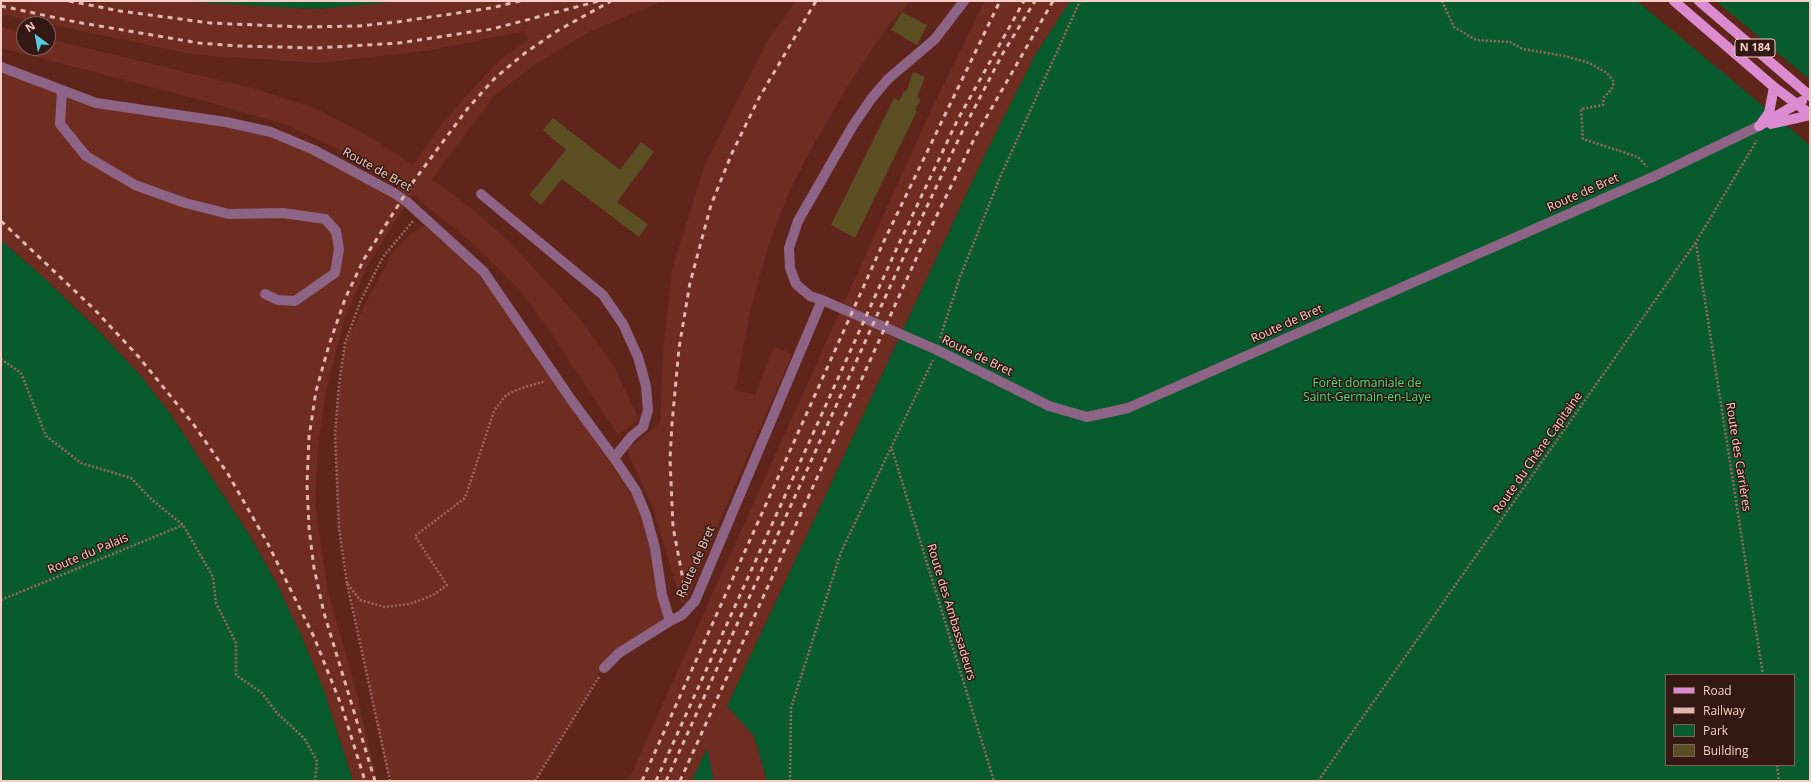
<!DOCTYPE html>
<meta charset="utf-8">
<style>
body{margin:0}
#map{position:relative;width:1811px;height:782px;overflow:hidden;background:#60251a;font-family:"Open Sans",sans-serif}
canvas{display:block}
.frame{position:absolute;inset:0;border:2px solid #f5cfc7;pointer-events:none}
.legend{position:absolute;left:1665px;top:674px;width:130px;height:92px;box-sizing:border-box;background:#331813;border:1px solid #81615b;margin:0;padding:5px 7px;list-style:none;font-size:12px;color:#f5cfc7}
.legend li{display:flex;align-items:center;gap:8px;height:20px}
.legend b{width:20px;border:1px solid #81615b}
.north{position:absolute;left:16px;top:16px;width:40px;height:40px;box-sizing:border-box;background:#331813;border:1px solid #81615b;border-radius:50%;rotate:328deg;font-size:11px;font-weight:700;line-height:16px;text-align:center;color:#f5cfc7}
.north::after{content:'';display:block;margin:auto;width:14px;height:18px;background:#55cae0;clip-path:polygon(50% 0,100% 100%,50% 72%,0 100%)}
</style>
<div id="map">
<canvas width="1811" height="782"></canvas>
<div class="frame"></div>
<ul class="legend">
<li><b style="height:5px;background:#dd8bd1"></b>Road</li>
<li><b style="height:5px;background:#e0b7ae"></b>Railway</li>
<li><b style="height:11px;background:#075b2d"></b>Park</li>
<li><b style="height:11px;background:#5b4e23"></b>Building</li>
</ul>
<div class="north">N</div>
</div>
<script>
const c = document.querySelector('canvas').getContext('2d');
c.lineJoin = 'round';
function fillPath(path, color) { c.fillStyle = color; c.fill(path, 'evenodd'); }
const shape = rows => new Path2D(rows.map(r => 'M' + r).join(''));
function strokePath(path, color, width, dash) { c.strokeStyle = color; c.lineWidth = width; c.lineCap = dash ? 'butt' : 'round'; c.setLineDash(dash || []); c.stroke(path); }
function drawText(font, color, halo, rows, align = 'center') {
  c.font = font + ' "Open Sans",sans-serif'; c.lineWidth = 3; c.setLineDash([]); c.textBaseline = 'middle'; c.strokeStyle = halo; c.fillStyle = color; for (const [text, x, y, turn = 0] of rows) {
    c.save(); c.translate(x, y); c.rotate((+turn || 0) * Math.PI / 180); c.textAlign = isNaN(turn) ? turn : align; if (halo) c.strokeText(text, 0, 0); c.fillText(text, 0, 0); c.restore();
  }
}
const built = shape([
 [1,1,176,1,315,9,404,1,663,1,589,32,537,63,495,95,432,179,472,209,507,240,577,315,613,365,639,419,618,435,550,331,517,287,468,239,413,195,394,222,368,265,345,317,326,390,318,447,315,503,328,592,354,683,377,781,353,781,324,691,278,586,250,536,171,415,140,375,96,328,44,278,1,240,1,67,96,103,271,132,394,193,399,186,345,152,286,125,209,102,1,48,1,27,24,33,24,48,48,48,48,39,253,88,317,109,370,137,413,165,442,124,475,86,502,58,528,40,524,31,432,50,320,63,196,55,1,14],
 [796,1,911,1,889,24,846,89,811,149,789,192,768,246,750,312,735,391,755,394,774,347,792,354,691,588,682,605,652,505,627,450,660,423,663,352,672,270,705,164,768,40],
 [985,1,1070,1,1035,55,981,163,727,706,754,736,767,781,714,781,707,749,692,781,628,781,931,110],
 [424,226,482,273,644,514,667,620,610,655,535,781,392,781,385,762,360,641,339,529,335,434,345,343,392,253,411,234]
]);
const green = shape([
 [176,1,404,1,315,9],
 [1070,1,1637,1,1810,145,1810,781,767,781,754,736,727,706,981,163,1035,55],
 [1666,675,1794,675,1794,765,1666,765],
 [1716,1,1810,1,1810,80,1808,78],
 [1,240,44,278,96,328,140,375,171,415,250,536,278,586,301,635,324,691,353,781,1,781],
 [707,748,714,781,692,781]
]);
const building = shape([
 [902,12,927,25,917,45,891,30],
 [913,72,925,77,917,97,921,99,915,110,917,111,855,238,831,225,894,98,899,101,904,91,906,92],
 [553,118,620,170,641,142,654,152,617,202,648,224,639,237,562,179,541,205,529,195,566,150,543,130]
]);
const path = shape([
 [1442,1,1454,27,1476,40,1510,42,1523,49,1565,56,1589,63,1607,73,1614,82,1611,90,1604,97,1603,105,1581,109,1583,139,1638,157,1647,167],
 [1696,243,1763,675],
 [940,338,960,277,1001,175,1080,1],
 [1,359,21,373,46,436,81,463,131,478,151,499,183,525,213,577,216,603,236,643,236,675,262,693,277,713,304,738,317,761,315,781],
 [892,449,994,781],
 [347,583,339,529,335,434,339,385,345,343,361,300,383,257,413,221],
 [1,600,183,525],
 [1777,765,1779,781],
 [390,781,347,583,360,600,385,607,410,604,433,595,447,585,415,536,465,498,494,411,506,395,522,388,542,382,545,383],
 [535,781,599,677],
 [790,781,791,708,841,552,933,360],
 [1318,781,1696,242,1757,140]
]);
const minor = shape([
 [1,67,96,103,226,122,271,132,314,150,394,193,407,202,484,272,570,398,614,458,636,491,646,515,655,548,662,595,670,621,682,615,695,601,822,300,810,296,796,284,790,268,789,248,798,221,852,127,871,99,888,79,935,39,964,1],
 [62,91,60,124,86,156,135,185,185,203,229,214,283,213,325,219,336,231,339,249,335,273,295,301,278,300,265,294],
 [481,194,603,295,623,324,638,357,646,386,648,410,643,427,632,436,614,458],
 [822,300,937,350,1049,406,1087,417,1128,408,1657,175,1759,126],
 [604,668,619,653,670,621]
]);
const major = shape([
 [1674,1,1774,87,1810,114],
 [1699,1,1810,96],
 [1761,124,1769,113,1774,87],
 [1771,124,1810,115],
 [1759,126,1802,101]
]);
const rail = shape([
 [69,1,120,11,210,23,303,27,359,26,397,22,491,8,520,1],
 [1,6,76,22,199,43,239,46,317,48,399,43,492,29,599,1],
 [1,221,95,310,138,356,194,425,228,474,268,544,314,637,342,707,365,781],
 [686,595,673,527,670,459,672,424,679,348,690,283,711,205,732,153,759,98,816,1],
 [375,781,324,613,314,568,309,528,307,484,309,437,316,391,329,345,345,299,364,259,413,182,468,108,495,78,525,53,557,31,611,1],
 [642,781,884,241,1000,1],
 [656,781,896,250,958,119,1024,1],
 [666,781,908,247,961,134,1003,53,1035,1],
 [680,781,920,250,975,137,1053,1]
]);
const shields = [
 [1755,48,40]
];
const shieldNames = [
 ["N 184",1755,48]
];
const streetNames = [
 ["Route de Bret",377,170,29],
 ["Route de Bret",1583,193,-24],
 ["Route de Bret",1287,324,-24],
 ["Route de Bret",977,356,26],
 ["Route du Chêne Capitaine",1538,453,-55],
 ["Route des Carrières",1738,457,81],
 ["Route du Palais",88,554,-23],
 ["Route de Bret",696,562,-66],
 ["Route des Ambassadeurs",951,612,73]
];
const parkNames = [
 ["Forêt domaniale de",1367,384],
 ["Saint-Germain-en-Laye",1367,398]
];
fillPath(built, '#6f2c20');
fillPath(green, '#075b2d');
fillPath(building, '#5b4e23');
strokePath(path, '#9b685e', 2.5, [2, 2]);
strokePath(minor, '#8d6486', 10);
strokePath(major, '#dd8bd1', 10);
strokePath(rail, '#e0b7ae', 3, [5, 5]);
for (const [x, y, w] of shields) { const box = new Path2D(); box.roundRect(x - w / 2, y - 9, w, 18, 3); c.fillStyle = '#331813'; c.fill(box); strokePath(box, '#f5cfc7', 1); }
drawText('bold 11px', '#f5cfc7', null, shieldNames);
drawText('12px', '#f5cfc7', '#331813', streetNames);
drawText('12px', '#41df7f', '#331813', parkNames);
</script>
